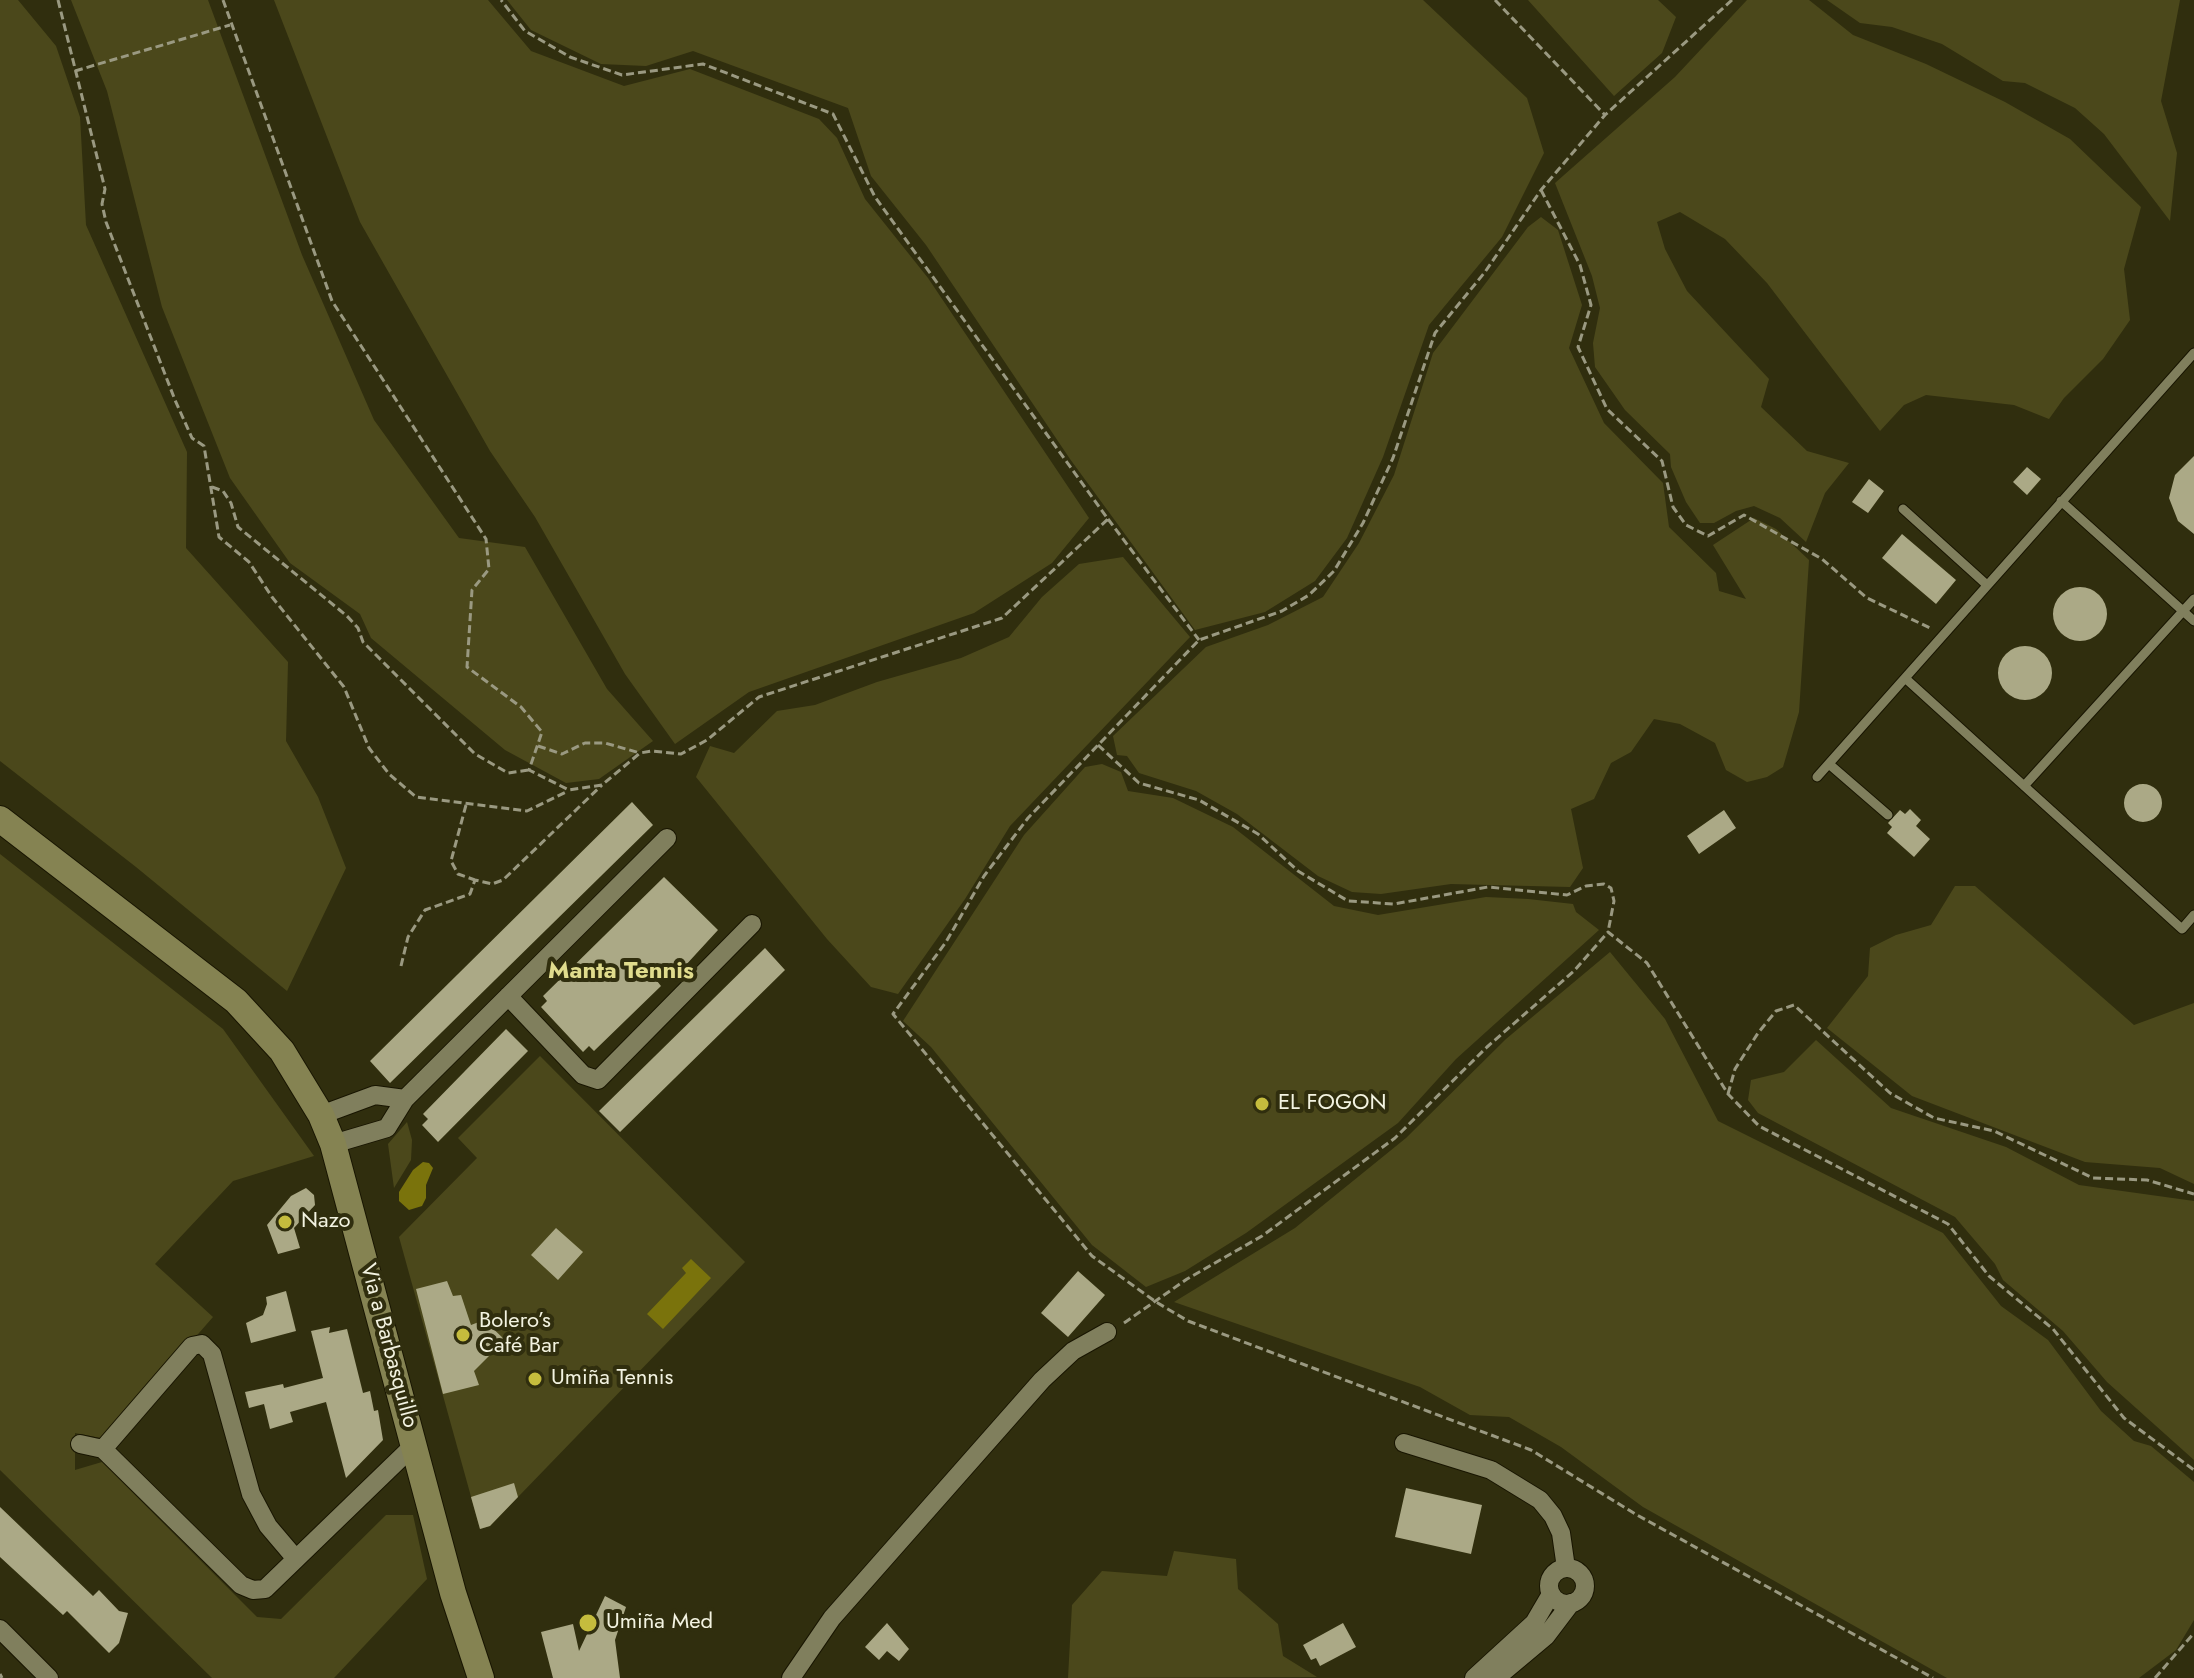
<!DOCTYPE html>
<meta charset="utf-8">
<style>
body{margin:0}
canvas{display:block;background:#302e0e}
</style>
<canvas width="2194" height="1678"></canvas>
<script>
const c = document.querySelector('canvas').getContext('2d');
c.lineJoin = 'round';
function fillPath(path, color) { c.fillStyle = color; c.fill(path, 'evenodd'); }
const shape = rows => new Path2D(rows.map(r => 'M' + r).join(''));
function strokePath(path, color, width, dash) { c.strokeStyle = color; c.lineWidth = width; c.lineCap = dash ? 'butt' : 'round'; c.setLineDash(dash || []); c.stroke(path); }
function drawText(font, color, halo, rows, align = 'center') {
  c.font = font + ' Jost,sans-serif'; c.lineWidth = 8; c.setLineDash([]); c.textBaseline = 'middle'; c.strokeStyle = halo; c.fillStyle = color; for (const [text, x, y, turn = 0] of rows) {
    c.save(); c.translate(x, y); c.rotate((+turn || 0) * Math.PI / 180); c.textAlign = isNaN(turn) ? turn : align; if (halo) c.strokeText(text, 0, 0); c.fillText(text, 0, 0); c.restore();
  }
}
const green = shape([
 [0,0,18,0,56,46,80,117,86,225,187,452,186,548,288,662,286,741,318,797,346,868,287,991,136,867,0,761],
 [71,0,208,0,302,255,374,420,459,538,525,547,607,689,653,741,599,779,566,783,505,750,371,638,360,614,290,563,230,478,162,307,107,91],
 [274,0,488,0,531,51,624,86,690,69,819,119,837,138,865,199,928,278,1089,518,1052,563,974,613,749,692,675,744,625,674,535,517,490,451,360,222],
 [507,0,1423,0,1527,98,1544,153,1502,237,1429,325,1383,457,1347,538,1315,581,1265,612,1195,630,1070,459,926,245,871,176,848,108,693,51,646,66,601,64,531,30],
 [1528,0,1658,0,1676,17,1662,53,1614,96],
 [1747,0,1809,0,1853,35,1926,64,2005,102,2070,139,2141,207,2124,269,2130,320,2103,359,2064,398,2049,419,2014,405,1926,395,1904,405,1880,431,1767,283,1725,239,1680,212,1657,222,1665,249,1687,291,1769,379,1761,407,1807,451,1849,463,1825,493,1806,542,1780,518,1754,506,1736,511,1714,523,1700,523,1686,502,1671,467,1670,454,1625,410,1595,367,1593,343,1600,308,1592,276,1555,183,1675,77],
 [1827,0,2180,0,2161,101,2177,153,2170,221,2104,134,2075,108,2025,83,2003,81,1942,44,1892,27,1860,23],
 [1541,217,1558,230,1582,305,1569,348,1604,423,1663,483,1669,527,1716,573,1719,591,1746,599,1713,545,1754,518,1776,529,1809,560,1799,712,1783,767,1767,777,1747,782,1726,770,1715,743,1680,724,1654,719,1631,752,1611,763,1594,799,1571,809,1583,868,1570,887,1451,884,1381,894,1352,892,1318,876,1237,814,1196,791,1139,773,1127,756,1117,755,1113,736,1206,647,1268,625,1323,597,1359,543,1394,475,1433,353,1528,227],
 [1123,557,1190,637,1010,826,965,899,898,994,871,987,827,939,696,777,710,746,734,753,777,711,815,705,877,682,961,658,1009,637,1042,597,1079,564],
 [1102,764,1121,772,1128,791,1173,798,1233,827,1334,906,1378,915,1486,897,1528,899,1573,904,1576,912,1599,930,1456,1059,1398,1123,1246,1233,1185,1271,1146,1287,1092,1245,931,1047,903,1021,1024,835,1085,767],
 [0,854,223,1029,314,1156,233,1181,155,1264,213,1317,106,1439,75,1433,75,1470,102,1462,257,1617,281,1619,386,1515,413,1515,427,1579,334,1678,212,1678,0,1470],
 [1955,886,1975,886,2134,1025,2194,1003,2194,1184,2160,1168,2085,1162,1912,1096,1827,1028,1868,976,1870,948,1896,935,1931,925],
 [1610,952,1665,1019,1718,1121,1943,1233,2001,1306,2048,1340,2101,1411,2134,1441,2151,1446,2194,1482,2194,1620,2176,1650,2139,1678,1947,1678,1643,1507,1561,1447,1509,1417,1470,1415,1420,1387,1174,1302,1295,1228,1406,1138,1506,1039],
 [1816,1040,1891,1108,2006,1147,2079,1185,2194,1201,2194,1460,2107,1382,2063,1331,2003,1280,1995,1264,1955,1217,1758,1113,1748,1100,1751,1080,1784,1072],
 [540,1056,745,1262,490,1526,480,1529,399,1237,477,1158,458,1138],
 [407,1122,412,1140,411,1160,394,1188,388,1144],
 [1174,1551,1236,1559,1238,1589,1278,1624,1283,1656,1317,1677,1068,1678,1072,1605,1102,1571,1167,1576]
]);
const water = shape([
 [423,1162,429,1163,433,1168,426,1185,426,1198,422,1206,409,1210,399,1201,399,1192,413,1170],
 [691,1259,711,1278,663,1329,647,1314,686,1273,682,1268]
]);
const building = shape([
 [2194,456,2194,534,2178,521,2169,498,2175,475],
 [2027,467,2041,479,2027,495,2013,482],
 [1869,479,1884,491,1868,513,1852,502],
 [1902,534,1956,580,1936,604,1882,558],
 '2053 614a27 27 0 1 1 54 0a27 27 0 1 1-54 0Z',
 '1998 673a27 27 0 1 1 54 0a27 27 0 1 1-54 0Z',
 '2124 803a19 19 0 1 1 38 0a19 19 0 1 1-38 0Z',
 [632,802,653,825,390,1083,370,1061],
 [1910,809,1921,820,1916,826,1930,839,1914,857,1887,833,1892,827,1888,823,1900,810,1905,814],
 [1724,810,1736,828,1699,854,1687,836],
 [664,877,718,930,684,967,678,961,657,981,661,986,594,1051,589,1046,583,1052,541,1007,547,1001,543,996],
 [765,948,785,970,620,1132,599,1111],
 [506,1029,528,1051,438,1142,422,1125,428,1119,423,1114],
 [306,1188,314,1195,315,1205,294,1228,300,1248,278,1254,267,1225,291,1196],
 [556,1228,583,1252,558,1280,531,1255],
 [1078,1271,1105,1295,1068,1337,1041,1313],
 [447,1281,453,1296,461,1295,471,1325,484,1320,505,1340,474,1371,479,1385,443,1394,416,1289],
 [286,1291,296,1331,251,1343,246,1323,263,1315,267,1304,266,1297],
 [330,1327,329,1333,347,1329,363,1393,370,1391,374,1411,378,1410,383,1440,346,1478,326,1402,290,1412,293,1422,270,1429,264,1404,249,1408,245,1392,283,1384,284,1388,323,1378,311,1331],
 [514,1483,518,1497,490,1526,480,1529,471,1497],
 [1406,1488,1482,1505,1471,1554,1395,1537],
 [0,1507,93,1596,99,1590,119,1611,128,1613,119,1643,109,1653,67,1611,63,1615,0,1557],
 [605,1596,626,1607,615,1640,620,1678,553,1678,541,1632,573,1624,579,1651],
 [887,1623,909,1649,899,1661,887,1651,879,1660,865,1647],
 [1343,1623,1356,1647,1320,1666,1316,1658,1311,1660,1303,1645]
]);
const path = shape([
 [58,0,105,189,102,204,106,222,175,400,192,438,204,446,219,537,249,562,272,597,344,687,369,748,389,774,416,797,527,811,568,791],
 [223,0,332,301,486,539,489,569,472,590,467,667,521,707,542,732,529,770,569,790,602,785,640,753,652,751,681,754,707,740,759,697,1002,618,1108,519,875,197,833,114,703,64,622,75,570,57,525,31,501,0],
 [1495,0,1605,115],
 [1732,0,1605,115,1541,190,1485,272,1435,333,1393,458,1363,523,1334,571,1309,595,1282,611,1199,640,1028,818,984,876,946,942,893,1014,1092,1256,1156,1302,1188,1321,1531,1450,1637,1515,1933,1678],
 [75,71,230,25],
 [1541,190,1580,265,1591,305,1578,347,1607,409,1662,461,1673,507,1686,525,1708,536,1744,515,1822,559,1867,598,1930,628],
 [212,487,223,491,231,503,238,527,347,616,358,628,363,642,475,754,508,773,529,770],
 [1108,519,1199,640],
 [1098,745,1139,783,1199,800,1258,834,1298,871,1348,901,1394,904,1488,887,1567,895,1586,886,1604,884,1611,888,1614,901,1608,932],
 [538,746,562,754,585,743,605,743,640,753],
 [466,805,451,861,458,874,475,880],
 [401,966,408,937,425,910,470,894,475,880,492,884,503,880,602,785],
 [1728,1094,1735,1069,1758,1033,1776,1011,1794,1005,1890,1093,1934,1118,1994,1131,2093,1178,2147,1180,2194,1194],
 [1124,1323,1187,1279,1262,1236,1395,1138,1487,1047,1574,971,1608,932,1647,963,1728,1094,1759,1126,1948,1224,1989,1276,2053,1329,2124,1418,2194,1470],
 [0,1674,2,1678],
 [2155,1678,2194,1633]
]);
const service = shape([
 [2061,501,2194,621],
 [1903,509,1987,585],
 [1905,678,2182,929,2194,915],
 [1829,764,1888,815],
 [1817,777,2194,353],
 [2024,786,2194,599]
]);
const minor = shape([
 [508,996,583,1075,598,1080,752,924],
 [321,1115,375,1095,405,1099],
 [333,1144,387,1128,405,1099,667,838],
 [1404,1443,1491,1470,1540,1500,1553,1516,1561,1533,1566,1568],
 [80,1444,103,1449,241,1585,253,1590,265,1589,414,1445],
 [103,1449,192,1346,202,1344,212,1354,251,1494,268,1526,296,1559],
 '1549 1586a18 18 0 1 1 36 0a18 18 0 1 1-36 0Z',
 [0,1629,49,1678],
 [791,1678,832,1618,1042,1380,1073,1351,1107,1332],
 [1474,1678,1534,1623,1551,1594],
 [1496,1678,1546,1636,1571,1603]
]);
const secondary = shape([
 [0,819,236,1001,282,1051,321,1115,333,1144,453,1593,481,1678]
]);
const markers = [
 [1262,1104,8,"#c5bc3d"],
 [285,1222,8,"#c5bc3d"],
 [463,1335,8,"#c5bc3d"],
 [535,1379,8,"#c5bc3d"],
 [588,1623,10,"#c5bc3d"]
];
const poiNames = [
 ["EL FOGON",1278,1104],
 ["Nazo",301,1222],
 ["Bolero’s",479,1322],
 ["Café Bar",479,1347],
 ["Umiña Tennis",551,1379],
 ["Umiña Med",606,1623]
];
const streetNames = [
 ["Via a Barbasquillo",388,1346,75]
];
const neighbourhoodNames = [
 ["Manta Tennis",621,972]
];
fillPath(green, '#4b481b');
fillPath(water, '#7a730c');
fillPath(building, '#aba986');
strokePath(service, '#181500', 11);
strokePath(minor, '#181500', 20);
strokePath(secondary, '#181500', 28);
strokePath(path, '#9a9981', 3, [8, 4]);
strokePath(service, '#807f5d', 9);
strokePath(minor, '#807f5d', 18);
strokePath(secondary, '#858352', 26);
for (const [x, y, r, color] of markers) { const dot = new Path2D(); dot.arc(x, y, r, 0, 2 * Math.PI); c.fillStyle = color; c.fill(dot); strokePath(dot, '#302e0e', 3); }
drawText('22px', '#f3f3e1', '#302e0e', poiNames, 'left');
drawText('22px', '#f3f3e1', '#302e0e', streetNames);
drawText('bold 24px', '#e0dc8d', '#302e0e', neighbourhoodNames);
</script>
